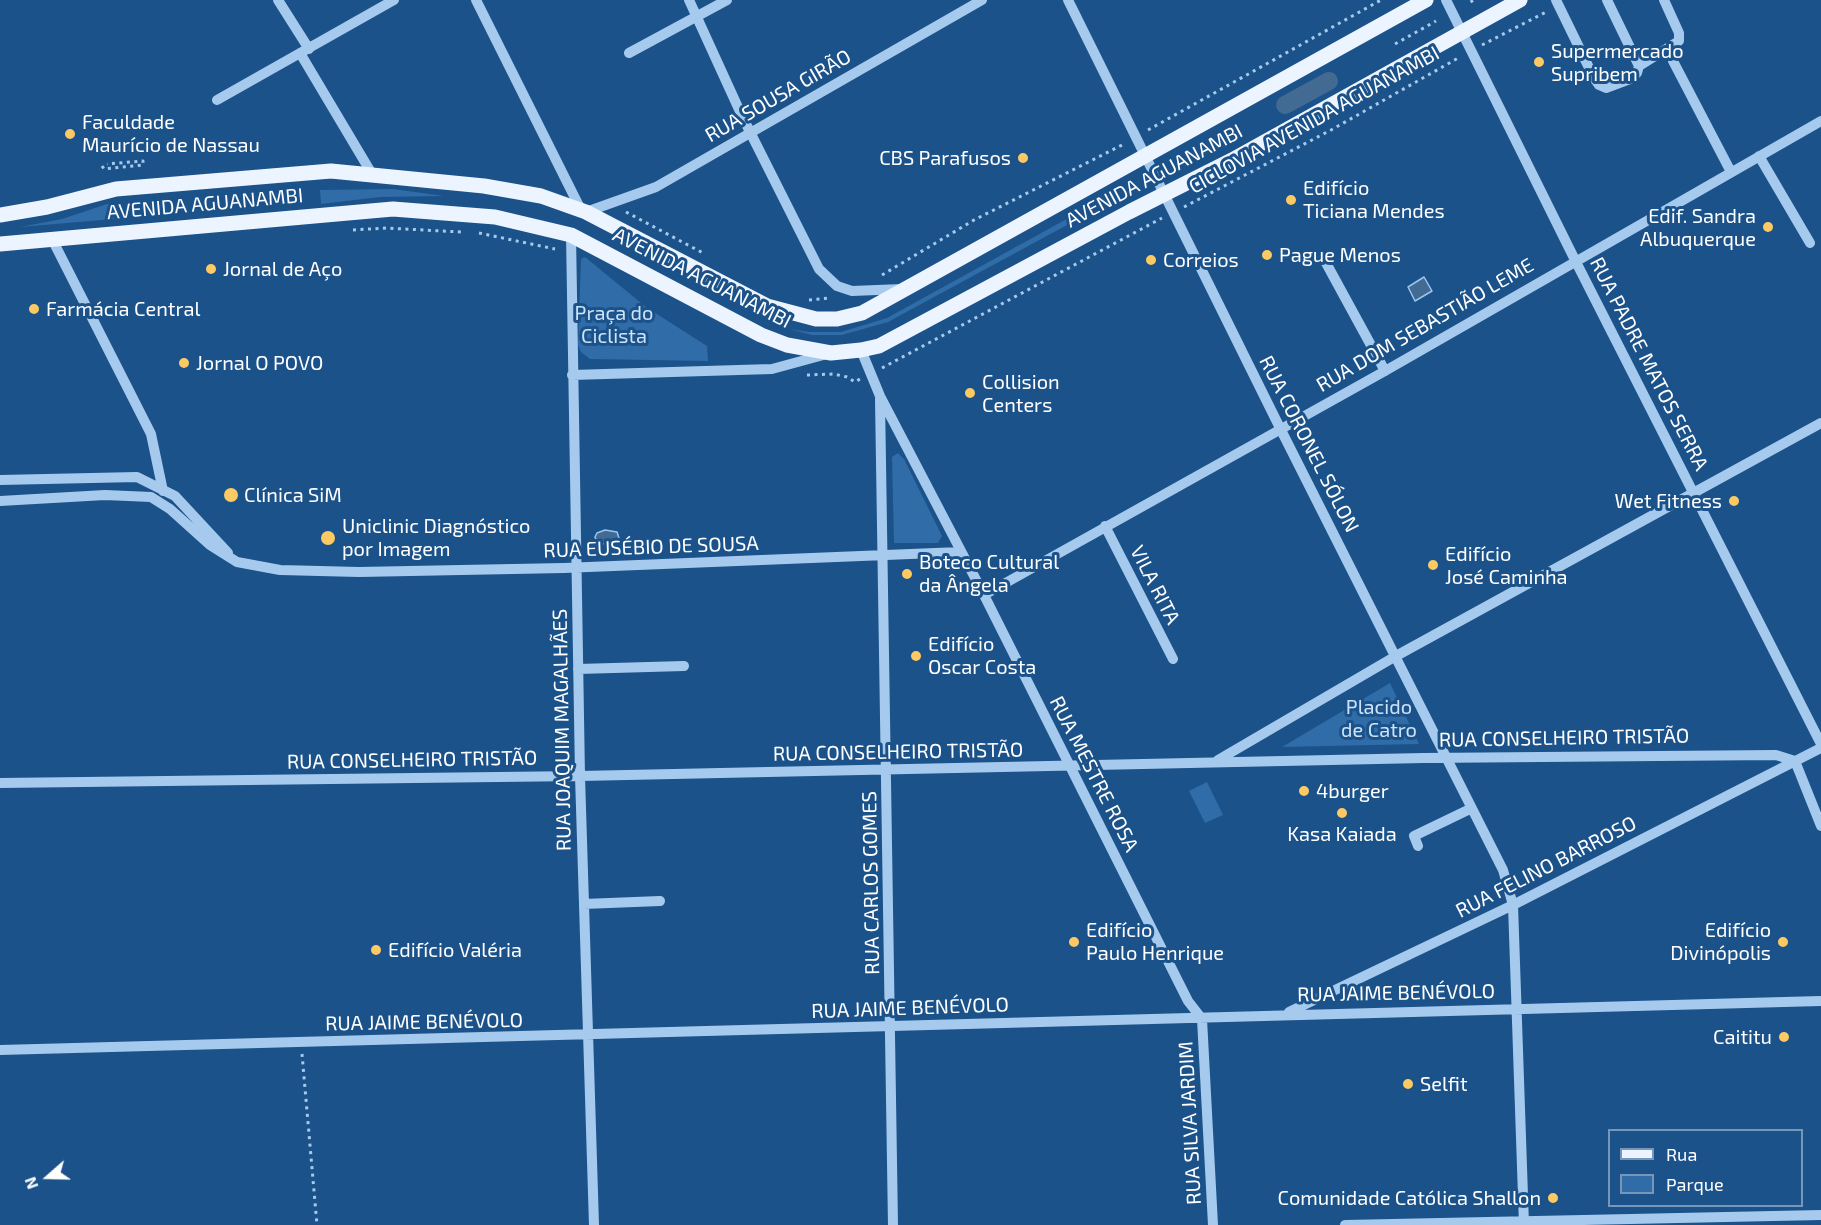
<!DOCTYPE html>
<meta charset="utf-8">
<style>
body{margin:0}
#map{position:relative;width:1821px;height:1225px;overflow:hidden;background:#1b528a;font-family:"Exo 2",sans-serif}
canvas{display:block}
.legend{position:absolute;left:1608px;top:1129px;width:195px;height:78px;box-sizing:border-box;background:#1b528a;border:2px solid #7697b9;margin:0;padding:8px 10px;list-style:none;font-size:18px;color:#fff}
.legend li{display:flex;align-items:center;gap:12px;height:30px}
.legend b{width:30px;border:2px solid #7697b9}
.north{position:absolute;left:18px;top:1147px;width:60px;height:60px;-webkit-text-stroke:4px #1b528a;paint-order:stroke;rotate:250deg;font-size:16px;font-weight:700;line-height:24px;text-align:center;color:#fff}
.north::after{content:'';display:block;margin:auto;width:21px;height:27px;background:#fff;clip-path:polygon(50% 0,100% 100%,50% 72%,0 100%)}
</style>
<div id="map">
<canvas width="1821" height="1225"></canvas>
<ul class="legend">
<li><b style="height:8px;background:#ecf4ff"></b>Rua</li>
<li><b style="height:16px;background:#2f6ca8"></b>Parque</li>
</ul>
<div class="north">N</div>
</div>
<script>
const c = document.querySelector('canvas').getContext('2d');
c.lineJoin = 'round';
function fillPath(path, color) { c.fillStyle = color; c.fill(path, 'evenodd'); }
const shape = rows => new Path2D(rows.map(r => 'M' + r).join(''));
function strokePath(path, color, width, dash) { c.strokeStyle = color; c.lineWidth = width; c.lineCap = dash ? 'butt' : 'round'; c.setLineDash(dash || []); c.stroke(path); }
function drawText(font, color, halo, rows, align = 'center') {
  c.font = font + ' "Exo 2",sans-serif'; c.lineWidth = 6; c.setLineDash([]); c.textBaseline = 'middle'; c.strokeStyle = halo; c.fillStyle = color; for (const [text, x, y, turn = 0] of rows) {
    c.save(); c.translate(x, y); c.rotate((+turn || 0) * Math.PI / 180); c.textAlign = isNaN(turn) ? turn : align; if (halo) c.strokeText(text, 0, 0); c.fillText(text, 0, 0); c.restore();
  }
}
const green = shape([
 [393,189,444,196,380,197,321,204,320,190],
 [1112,194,1115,199,888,322,842,335,812,335,789,329,809,332,841,332,887,318],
 [113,202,114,219,20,227,62,219],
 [585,257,646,307,707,346,708,361,590,359,581,352,578,345,581,259],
 [898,453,904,459,942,536,938,543,894,543,892,457],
 [1390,683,1419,744,1282,747],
 [1207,782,1223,815,1205,823,1189,791]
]);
const water = shape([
 [1424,277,1432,291,1415,301,1408,287,1424,277],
 [605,530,617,532,620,541,612,545,597,543,595,537,597,533,605,530]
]);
const canal = shape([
 [1285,105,1329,81]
]);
const path = shape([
 [1471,0,1474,5],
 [1395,44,1436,21],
 [1482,45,1548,11],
 [1148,130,1381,0],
 [1173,165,1219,142],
 [102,166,104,169,143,165,143,161,107,164],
 [1184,207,1331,130,1460,57],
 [119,211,138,209],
 [626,212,703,253],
 [353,230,386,228,461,232],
 [479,233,555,249],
 [882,275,974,220,1124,144],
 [809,300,829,298],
 [882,368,1162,218],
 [807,375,834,374,847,377,855,382,860,379],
 [302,1054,317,1225]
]);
const minor = shape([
 [278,0,309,49],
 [476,0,581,210],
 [689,0,742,116,819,269,837,286,852,291,902,289],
 [1068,0,1280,428,1503,870,1513,905,1524,1225],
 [1446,0,1575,260,1821,744],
 [1556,0,1594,78,1599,85,1606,88,1630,79,1637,73,1639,66,1607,0],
 [300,53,372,174],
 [629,53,727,0],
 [1673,61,1731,172],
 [1639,66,1679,41,1679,33,1664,0],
 [217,100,394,0],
 [1759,156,1810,243],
 [586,212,656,187,982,0],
 [571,235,580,776,594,1225],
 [52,239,151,434,163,491],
 [1325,261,1385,371],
 [861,350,880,396,984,595,1188,1001,1202,1019,1213,1225],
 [572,375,772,369,827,354],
 [880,399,893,1225],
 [0,480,137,477,175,496,228,553],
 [0,501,105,495,151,497,170,509,210,545,237,562,280,570,359,572,564,568,960,552],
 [1105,526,1173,659],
 [984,595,1385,371,1821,121],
 [578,669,684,666],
 [1218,760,1396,656,1821,423],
 [1795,761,1821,826],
 [0,783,580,776,1424,758,1776,755,1795,761],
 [1418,846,1414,836,1470,809],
 [584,904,660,901],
 [1289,1012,1513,905,1821,748],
 [0,1050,1821,1001],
 [1345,1225,1821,1215]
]);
const major = shape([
 [0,215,47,207,116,189,331,171,484,186,541,196,586,212,767,306,816,319,837,319,862,313,1426,0],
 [0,244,393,209,495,217,571,235,761,335,787,345,831,353,861,350,879,346,1129,212,1232,160,1520,0]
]);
const markers = [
 [1539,62,6,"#fdc963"],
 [70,134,6,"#fdc963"],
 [1023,158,6,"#fdc963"],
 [1291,200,6,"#fdc963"],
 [1768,227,6,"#fdc963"],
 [1267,255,6,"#fdc963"],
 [1151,260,6,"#fdc963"],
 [211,269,6,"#fdc963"],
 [34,309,6,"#fdc963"],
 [184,363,6,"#fdc963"],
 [970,393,6,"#fdc963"],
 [231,495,8,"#fdc963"],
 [1734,501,6,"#fdc963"],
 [328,538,8,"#fdc963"],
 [1433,565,6,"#fdc963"],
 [907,574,6,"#fdc963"],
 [916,656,6,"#fdc963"],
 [1304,791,6,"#fdc963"],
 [1342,813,6,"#fdc963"],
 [1074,942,6,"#fdc963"],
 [1783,942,6,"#fdc963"],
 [376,950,6,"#fdc963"],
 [1784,1037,6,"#fdc963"],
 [1408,1084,6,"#fdc963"],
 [1553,1198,6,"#fdc963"]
];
const poiNames = [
 ["Supermercado",1551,51],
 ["Supribem",1551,74],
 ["Faculdade",82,122],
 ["Maurício de Nassau",82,145],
 ["CBS Parafusos",1011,158,"right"],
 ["Edifício",1303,188],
 ["Ticiana Mendes",1303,211],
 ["Edif. Sandra",1756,216,"right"],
 ["Albuquerque",1756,239,"right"],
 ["Pague Menos",1279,255],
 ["Correios",1163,260],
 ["Jornal de Aço",223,269],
 ["Farmácia Central",46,309],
 ["Jornal O POVO",196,363],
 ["Collision",982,382],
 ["Centers",982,405],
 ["Clínica SiM",244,495],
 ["Wet Fitness",1722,501,"right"],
 ["Uniclinic Diagnóstico",342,526],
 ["por Imagem",342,549],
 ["Edifício",1445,554],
 ["José Caminha",1445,577],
 ["Boteco Cultural",919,562],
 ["da Ângela",919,585],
 ["Edifício",928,644],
 ["Oscar Costa",928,667],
 ["4burger",1316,791],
 ["Kasa Kaiada",1342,834,"center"],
 ["Edifício",1086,930],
 ["Paulo Henrique",1086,953],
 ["Edifício",1771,930,"right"],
 ["Divinópolis",1771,953,"right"],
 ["Edifício Valéria",388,950],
 ["Caititu",1772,1037,"right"],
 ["Selfit",1420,1084],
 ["Comunidade Católica Shallon",1541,1198,"right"]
];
const streetNames = [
 ["RUA SOUSA GIRÃO",778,96,-30],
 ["CICLOVIA AVENIDA AGUANAMBI",1314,120,-29],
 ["AVENIDA AGUANAMBI",1154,176,-28],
 ["AVENIDA AGUANAMBI",205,204,-5],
 ["AVENIDA AGUANAMBI",702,278,27],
 ["RUA DOM SEBASTIÃO LEME",1425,325,-30],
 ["RUA PADRE MATOS SERRA",1649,364,63],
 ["RUA CORONEL SÓLON",1309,444,63],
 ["RUA EUSÉBIO DE SOUSA",651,547,-2],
 ["VILA RITA",1155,585,63],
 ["RUA JOAQUIM MAGALHÃES",562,730,-91],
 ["RUA CONSELHEIRO TRISTÃO",1564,738,-1],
 ["RUA CONSELHEIRO TRISTÃO",898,752,-1],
 ["RUA CONSELHEIRO TRISTÃO",412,760,-1],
 ["RUA MESTRE ROSA",1094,774,63],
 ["RUA FELINO BARROSO",1546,867,-27],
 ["RUA CARLOS GOMES",871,883,-91],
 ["RUA JAIME BENÉVOLO",1396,993,-1],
 ["RUA JAIME BENÉVOLO",910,1008,-2],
 ["RUA JAIME BENÉVOLO",424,1022,-1],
 ["RUA SILVA JARDIM",1190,1123,-93]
];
const parkNames = [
 ["Praça do",614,313],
 ["Ciclista",614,336],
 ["Placido",1379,707],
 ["de Catro",1379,730]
];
fillPath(green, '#2f6ca8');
fillPath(water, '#426a92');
strokePath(water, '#99c5ef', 1.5);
strokePath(canal, '#426a92', 18);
strokePath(path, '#a6caed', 3, [3, 4.5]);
strokePath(minor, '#a6caed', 10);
strokePath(major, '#ecf4ff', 15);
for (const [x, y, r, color] of markers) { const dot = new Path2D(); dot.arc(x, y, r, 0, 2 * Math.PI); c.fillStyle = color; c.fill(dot); strokePath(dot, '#1b528a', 2); }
drawText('20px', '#fff', '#1b528a', poiNames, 'left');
drawText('20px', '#fff', '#1b528a', streetNames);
drawText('20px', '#cce3f9', '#1b528a', parkNames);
</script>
